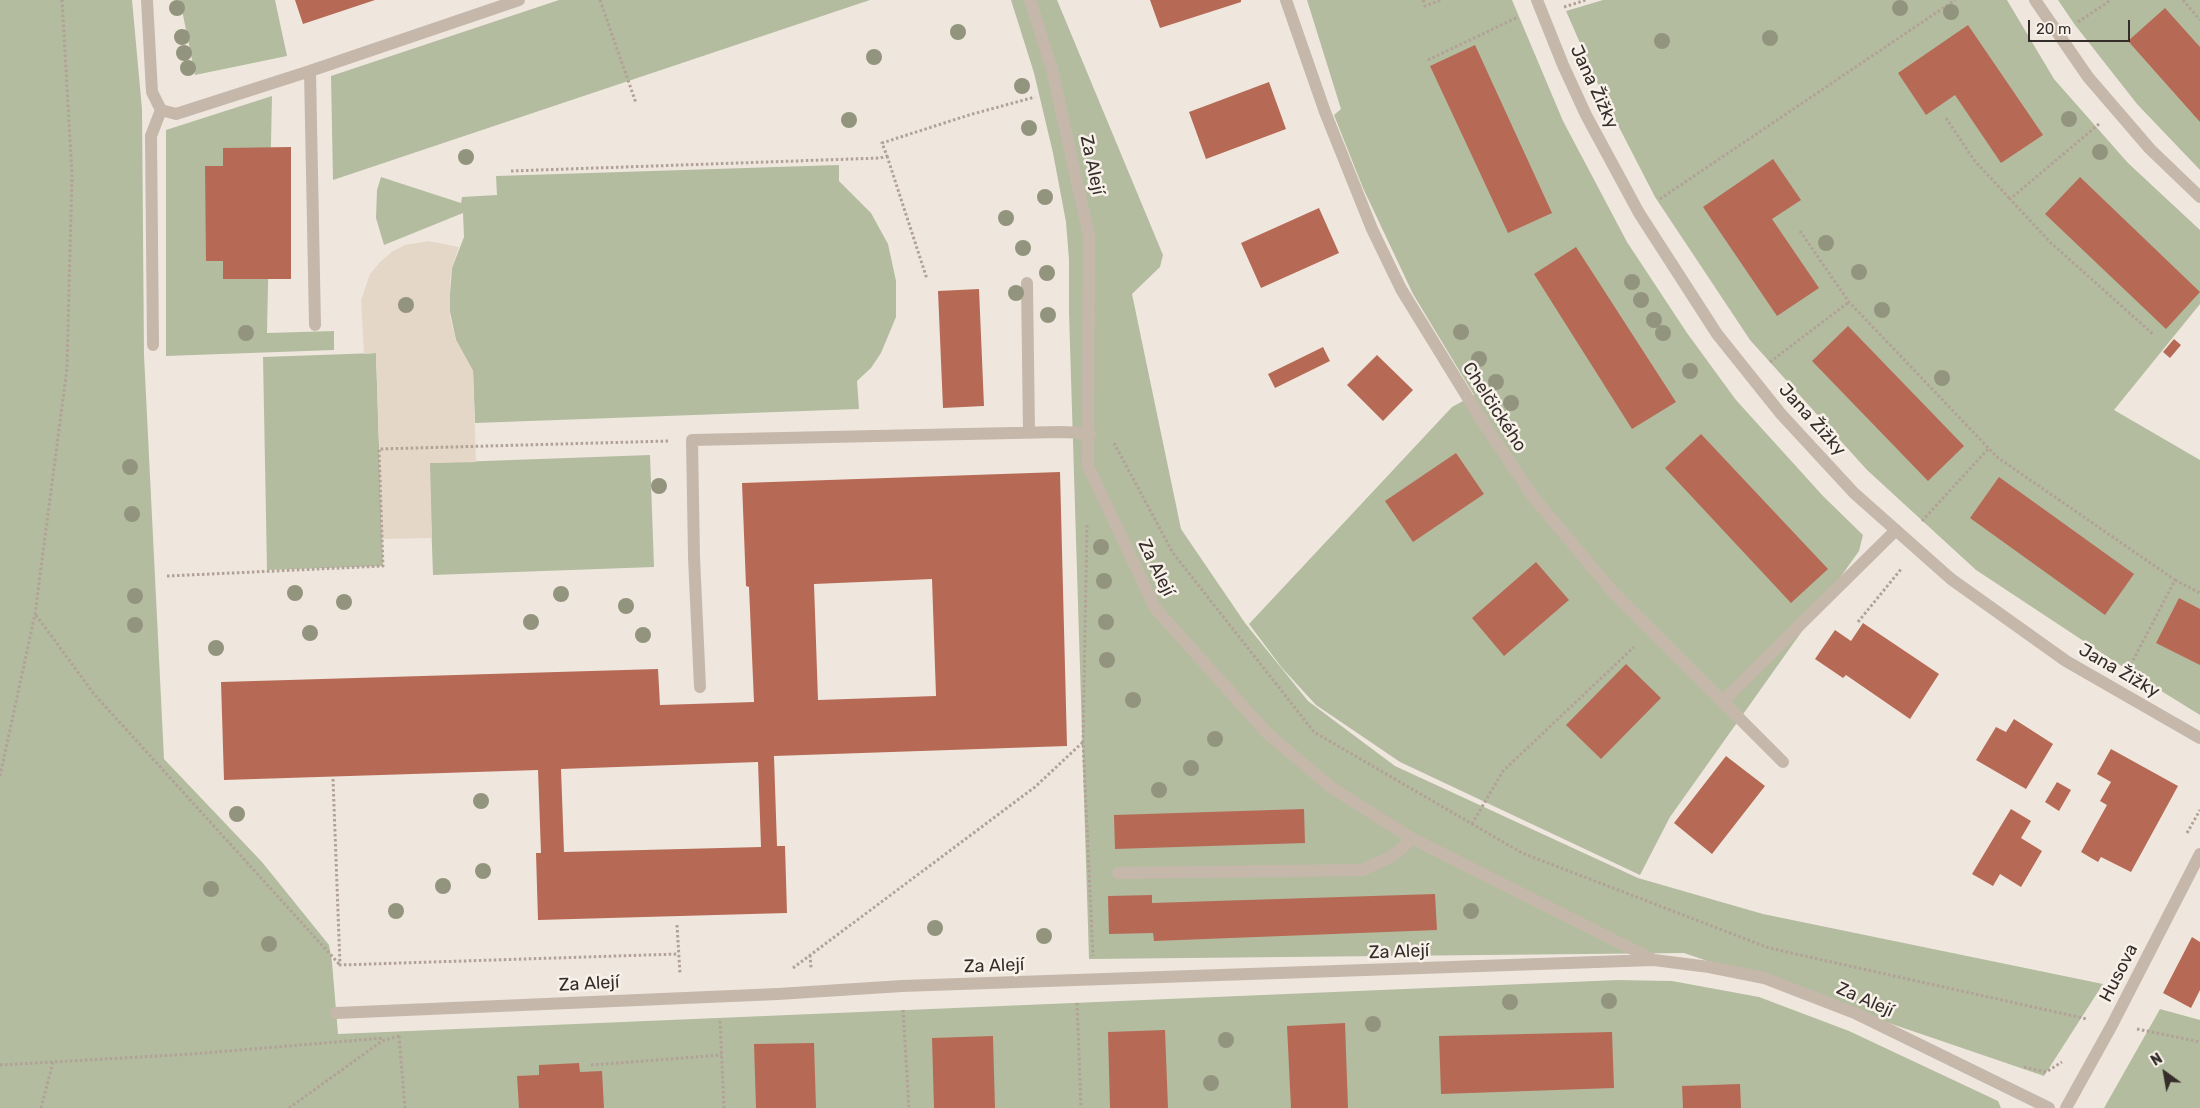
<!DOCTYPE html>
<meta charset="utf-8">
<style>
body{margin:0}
#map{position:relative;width:2200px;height:1108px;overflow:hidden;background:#efe7de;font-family:Rubik,sans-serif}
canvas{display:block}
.north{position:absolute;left:2140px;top:1048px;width:50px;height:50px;-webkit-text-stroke:4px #f7f1ea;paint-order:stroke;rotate:328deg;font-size:14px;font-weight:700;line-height:20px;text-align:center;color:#352d29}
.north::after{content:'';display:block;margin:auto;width:18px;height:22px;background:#352d29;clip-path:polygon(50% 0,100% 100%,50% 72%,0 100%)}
.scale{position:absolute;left:2028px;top:20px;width:102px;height:22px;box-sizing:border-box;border:2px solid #352d29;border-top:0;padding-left:6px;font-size:15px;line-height:18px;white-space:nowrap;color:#352d29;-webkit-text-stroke:4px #f7f1ea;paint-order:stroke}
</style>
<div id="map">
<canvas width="2200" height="1108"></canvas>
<div class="north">N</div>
<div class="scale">20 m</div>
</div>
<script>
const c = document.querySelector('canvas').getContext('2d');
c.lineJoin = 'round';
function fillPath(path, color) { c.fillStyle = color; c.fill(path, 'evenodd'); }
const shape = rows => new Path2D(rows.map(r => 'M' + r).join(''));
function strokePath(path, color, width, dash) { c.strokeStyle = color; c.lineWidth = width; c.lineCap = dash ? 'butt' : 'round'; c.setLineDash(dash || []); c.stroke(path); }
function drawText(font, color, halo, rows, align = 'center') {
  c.font = font + ' Rubik,sans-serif'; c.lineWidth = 5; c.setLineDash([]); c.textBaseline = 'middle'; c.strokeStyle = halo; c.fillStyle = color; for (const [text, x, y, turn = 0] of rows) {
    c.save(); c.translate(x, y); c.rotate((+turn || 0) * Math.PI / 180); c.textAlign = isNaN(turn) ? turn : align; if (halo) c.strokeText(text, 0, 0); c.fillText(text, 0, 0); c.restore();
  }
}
const green = shape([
 [0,0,132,0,142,109,144,355,164,759,262,862,329,945,332,962,338,1034,1618,980,1672,981,1759,997,1849,1031,1998,1101,2001,1108,0,1108],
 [180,0,275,0,287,56,195,75],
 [559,0,870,0,333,180,331,76],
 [1011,0,1057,0,1163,255,1160,267,1132,294,1181,529,1245,623,1308,701,1395,766,1638,878,1763,914,2103,984,2044,1076,1684,953,1089,959,1069,313,1069,260,1066,222,1053,153,1034,73],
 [1307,0,1512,0,1563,121,1627,242,1687,333,1736,400,1823,496,1863,535,1859,551,1670,817,1640,875,1400,762,1316,705,1282,668,1249,624,1452,407,1474,395,1413,294,1363,188,1334,115,1341,109],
 [1603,0,2007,0,2054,79,2128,163,2200,230,2200,304,2114,410,2200,460,2200,715,2129,671,1976,570,1867,470,1750,340,1655,197,1605,100,1566,11],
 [2058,0,2200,0,2200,170,2137,104,2075,25],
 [272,96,267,333,334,331,334,350,166,356,166,130],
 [839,165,839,181,871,213,888,244,896,281,896,317,881,353,871,368,857,381,859,409,475,423,473,371,456,340,449,307,452,268,464,237,463,213,384,245,376,218,377,190,381,177,461,203,462,197,497,195,496,176],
 [376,353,383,566,267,570,263,357],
 [650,455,654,567,433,575,429,463],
 [2160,1009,2200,1020,2200,1108,2104,1108]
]);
const plaza = shape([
 [429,241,459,247,452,268,450,280,450,317,456,340,473,371,476,462,430,463,432,538,382,539,376,353,364,354,361,300,370,274,380,262,393,251,405,245]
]);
const building = shape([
 [295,0,375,0,303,24],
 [1150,0,1241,0,1241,2,1160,28],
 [2165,8,2200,47,2200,122,2128,41],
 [1968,25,2043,135,2001,163,1955,95,1926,115,1898,73],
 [1475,45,1552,213,1508,233,1430,66],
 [1269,82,1286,129,1206,159,1189,112],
 [291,147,291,279,223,279,223,261,206,261,205,166,223,166,223,148],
 [1773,159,1801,200,1772,219,1819,288,1777,316,1703,207],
 [2080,177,2200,292,2166,329,2045,214],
 [1319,208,1339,253,1261,288,1241,243],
 [1576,247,1676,402,1632,429,1534,274],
 [979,289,984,406,943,408,938,291],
 [1848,326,1964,446,1928,481,1812,361],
 [2174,339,2181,345,2170,358,2163,352],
 [1323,347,1330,361,1275,388,1268,374],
 [1377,355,1413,390,1383,421,1347,385],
 [1701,434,1828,569,1791,603,1665,468],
 [1456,453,1484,494,1413,542,1385,501],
 [1060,472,1067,746,774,756,777,846,785,846,787,913,538,920,536,853,541,853,538,770,224,780,221,682,658,669,660,705,754,702,749,587,746,586,742,483],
 [932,579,936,696,818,700,814,584],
 [758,762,761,847,564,852,561,769],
 [1999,477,2134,574,2105,615,1970,518],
 [1536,562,1569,600,1504,656,1472,618],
 [2179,598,2200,609,2200,665,2156,643],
 [1863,623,1939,674,1910,719,1846,675,1843,678,1815,659,1835,630,1851,641],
 [1626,664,1661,698,1601,759,1566,725],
 [2014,719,2053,744,2026,789,1976,760,1996,727,2006,732],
 [2111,749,2178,786,2131,872,2101,857,2098,862,2081,852,2107,805,2100,801,2111,782,2097,774],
 [1726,756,1765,786,1712,854,1674,823],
 [2057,782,2071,790,2059,811,2045,802],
 [1304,809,1305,843,1115,849,1114,815],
 [2011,809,2031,821,2021,838,2042,851,2021,887,2000,874,1993,886,1972,874],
 [1435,894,1437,930,1154,941,1153,933,1109,934,1108,896,1152,895,1152,903],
 [2192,937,2200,942,2200,990,2191,1008,2163,993],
 [1345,1023,1348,1108,1291,1108,1287,1026],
 [1165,1030,1168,1108,1110,1108,1108,1032],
 [1612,1032,1614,1088,1441,1094,1439,1036],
 [993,1036,995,1108,934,1108,932,1038],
 [814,1043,816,1108,756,1108,754,1044],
 [579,1063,580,1072,602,1071,604,1108,519,1108,517,1076,539,1075,539,1065],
 [1740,1084,1741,1108,1683,1108,1682,1086]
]);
const path = shape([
 [600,0,636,103],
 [1423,0,1425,6,1441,0],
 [2183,0,2200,20],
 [1564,7,1586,0],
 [2078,22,2111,0],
 [1428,60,1518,17],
 [1946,118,1974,160,2010,199],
 [2099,124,2010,199,2050,242,2154,335],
 [887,156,927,279],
 [511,171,880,158,887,156,882,143,969,115,1035,97],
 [1660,199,1955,0],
 [1800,231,1849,302,1997,457,2175,580,2128,670],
 [1770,362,1849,302],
 [1114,443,1173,553,1314,732,1522,853,1769,948,2087,1019],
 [1922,521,1989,448],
 [1087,525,1083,742,1093,956],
 [167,576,383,566,379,449,669,441],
 [2175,580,2200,593],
 [36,615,94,694,340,965],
 [1858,622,1902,568],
 [0,776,35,614,67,368,72,174,62,0],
 [333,779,340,965,678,954],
 [1472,824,1503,771,1634,647],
 [2187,833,2200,810],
 [677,925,680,974],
 [810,955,811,968],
 [793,968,1035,787,1083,742],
 [1077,1003,1081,1108],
 [903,1010,909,1108],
 [720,1021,724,1108],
 [2137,1029,2200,1042],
 [399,1036,405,1108],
 [0,1065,192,1054,384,1038],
 [591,1065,722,1055],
 [2024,1067,2046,1072,2062,1062],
 [41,1108,53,1062],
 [289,1108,382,1041,399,1036]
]);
const lane = shape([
 [147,0,152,92,161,110,176,114,310,71],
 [1027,283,1029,433],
 [315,325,310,71,519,0],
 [153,345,151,136,161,110],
 [700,687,694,557,692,440,1059,432,1090,433],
 [1723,701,1896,530],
 [1118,873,1362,870,1389,858,1401,849,1411,838]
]);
const street = shape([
 [1030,0,1052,69,1089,236,1088,466,1155,608,1267,733,1332,788,1411,838,1652,959],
 [1286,0,1325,112,1372,229,1401,289,1484,424,1534,498,1613,592,1783,762],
 [1537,0,1563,65,1586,115,1639,213,1717,334,1781,414,1854,493,1951,579,2066,661,2200,738],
 [2035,0,2088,77,2150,149,2200,197],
 [336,1013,778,994,902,986,1654,960,1709,967,1764,978,1857,1014,2049,1108],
 [2066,1108,2112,1025,2200,854]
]);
const trees = [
 [177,8],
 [1900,8],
 [1951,12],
 [958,32],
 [182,37],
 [1770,38],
 [1662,41],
 [184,53],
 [874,57],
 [188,68],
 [1022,86],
 [2069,119],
 [849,120],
 [1029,128],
 [2100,152],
 [466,157],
 [1045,197],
 [1006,218],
 [1826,243],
 [1023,248],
 [1859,272],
 [1047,273],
 [1632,282],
 [1016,293],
 [1641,300],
 [406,305],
 [1882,310],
 [1048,315],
 [1654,320],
 [1461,332],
 [246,333],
 [1663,333],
 [1479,359],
 [1690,371],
 [1942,378],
 [1496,382],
 [1511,403],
 [130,467],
 [659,486],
 [132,514],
 [1101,547],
 [1104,581],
 [295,593],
 [561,594],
 [135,596],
 [344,602],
 [626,606],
 [531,622],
 [1106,622],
 [135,625],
 [310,633],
 [643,635],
 [216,648],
 [1107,660],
 [1133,700],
 [1215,739],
 [1191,768],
 [1159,790],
 [481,801],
 [237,814],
 [483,871],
 [443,886],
 [211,889],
 [396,911],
 [1471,911],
 [935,928],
 [1044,936],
 [269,944],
 [1609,1001],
 [1510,1002],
 [1373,1024],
 [1226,1040],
 [1211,1083]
];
const streetNames = [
 ["Jana Žižky",1594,87,65],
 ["Za Alejí",1092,165,78],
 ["Chelčického",1494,407,57],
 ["Jana Žižky",1812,420,48],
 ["Za Alejí",1156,568,64],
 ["Jana Žižky",2119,671,30],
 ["Za Alejí",1399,952,-2],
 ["Za Alejí",994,966,-2],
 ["Husova",2119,973,-63],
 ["Za Alejí",589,984,-3],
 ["Za Alejí",1865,1000,24]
];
fillPath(green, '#b4bca0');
fillPath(plaza, '#e5d7c7');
fillPath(building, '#b66a55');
strokePath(path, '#b1a196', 3, [2.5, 2.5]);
strokePath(lane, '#c6b7ab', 12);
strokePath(street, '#c6b7ab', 12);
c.fillStyle = '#92947e';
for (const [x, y] of trees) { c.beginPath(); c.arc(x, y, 8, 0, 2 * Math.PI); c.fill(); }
drawText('18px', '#352d29', '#f7f1ea', streetNames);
</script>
